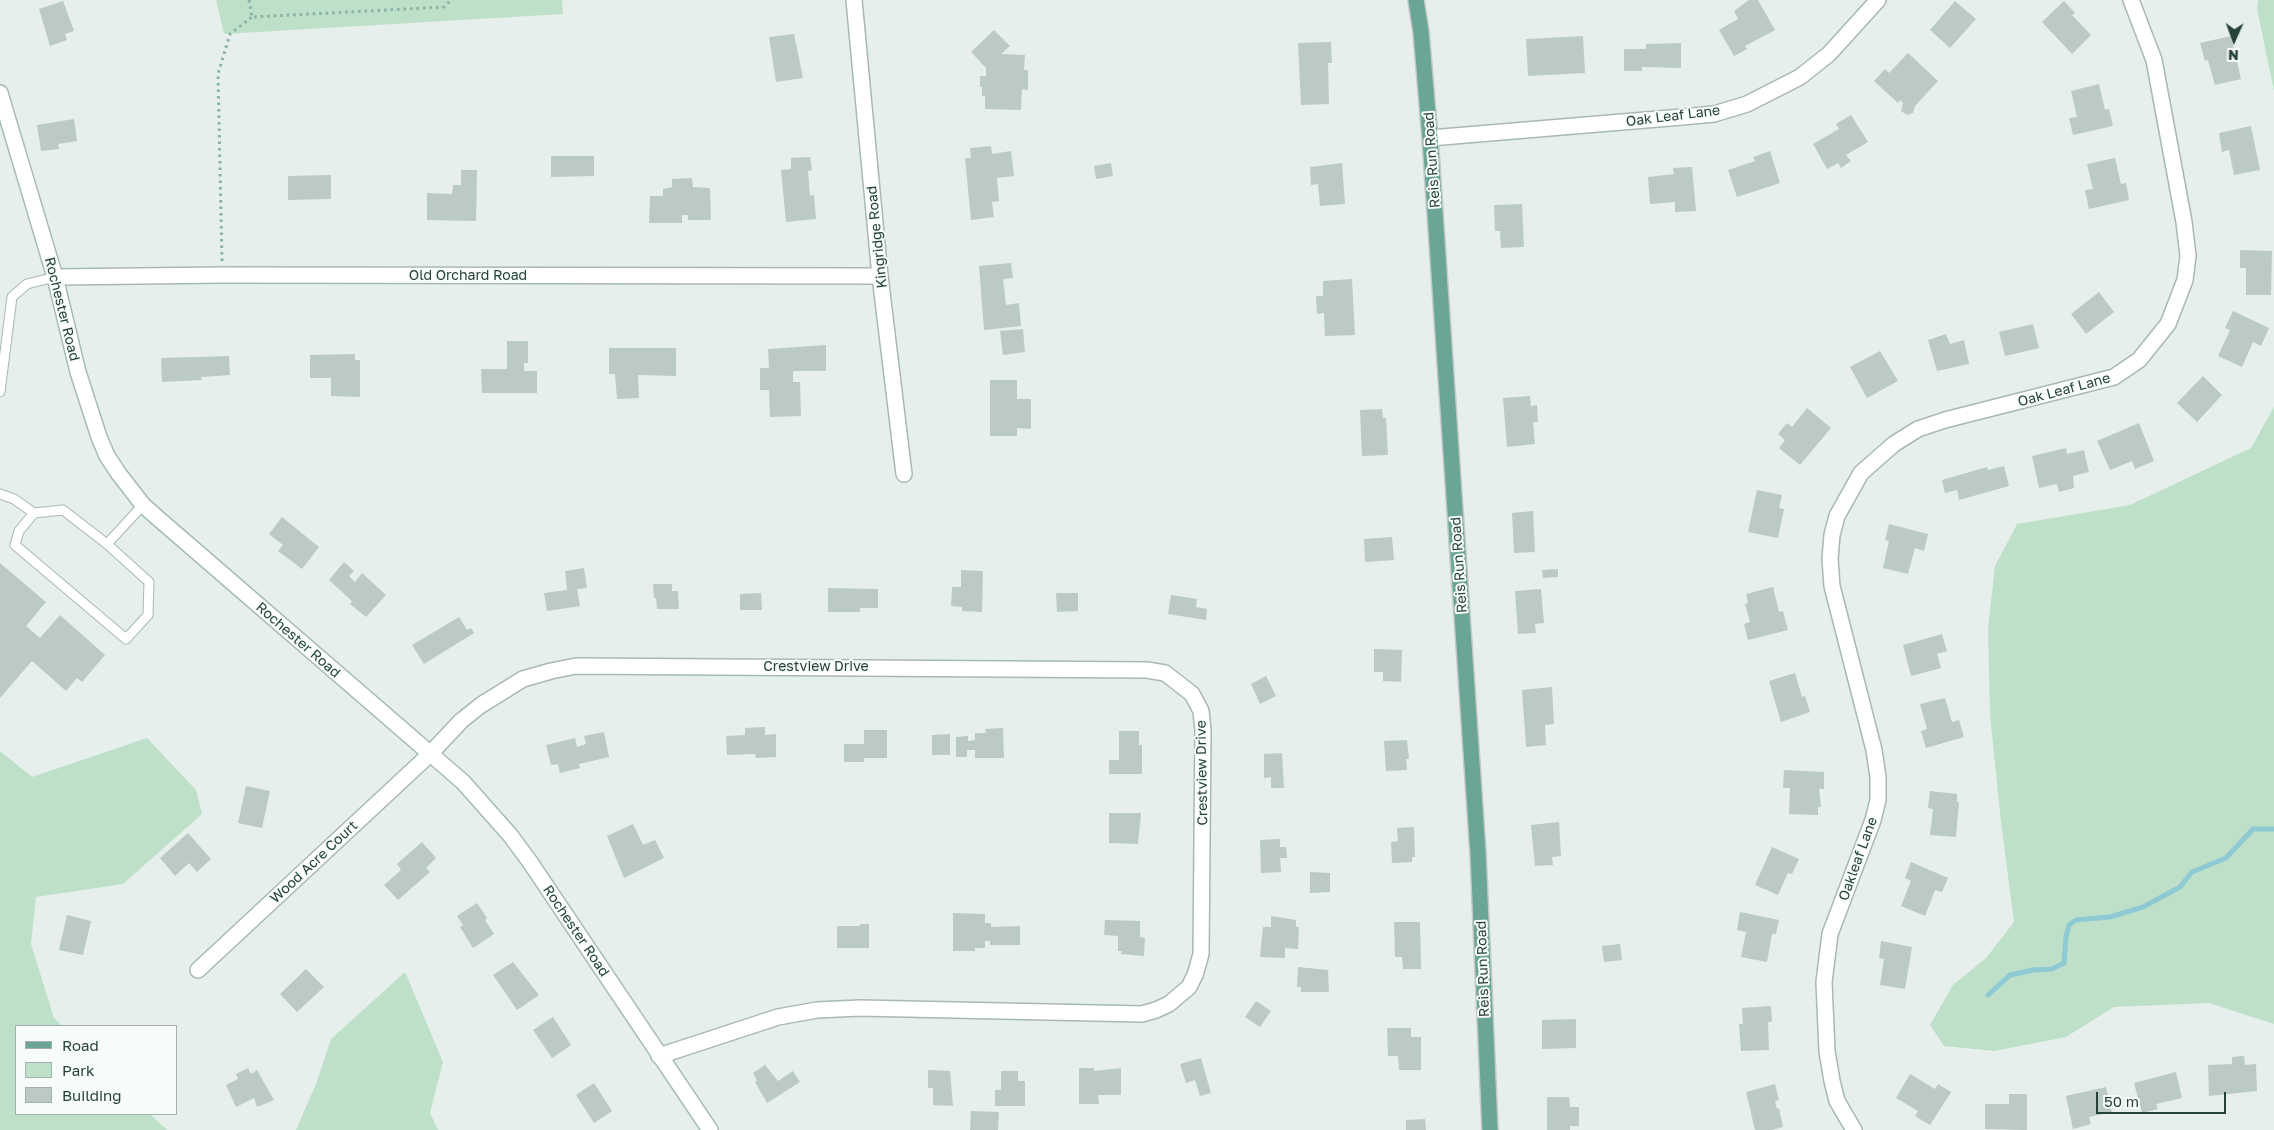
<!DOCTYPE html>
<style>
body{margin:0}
#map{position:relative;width:2274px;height:1130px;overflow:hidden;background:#e6efeb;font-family:"Golos Text",sans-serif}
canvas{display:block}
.legend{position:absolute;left:15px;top:1025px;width:162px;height:90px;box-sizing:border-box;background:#f7fbf9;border:1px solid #a3b1ad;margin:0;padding:6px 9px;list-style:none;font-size:15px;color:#24423a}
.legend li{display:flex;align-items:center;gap:10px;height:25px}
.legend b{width:25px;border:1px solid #a3b1ad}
.north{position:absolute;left:2209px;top:15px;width:50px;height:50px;-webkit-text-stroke:4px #f7fbf9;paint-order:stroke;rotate:182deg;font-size:14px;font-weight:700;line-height:20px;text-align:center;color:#24423a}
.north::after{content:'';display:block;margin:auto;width:18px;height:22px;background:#24423a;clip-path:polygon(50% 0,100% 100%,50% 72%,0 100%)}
.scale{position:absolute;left:2096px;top:1092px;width:130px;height:22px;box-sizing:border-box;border:2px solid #24423a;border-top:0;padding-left:6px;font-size:15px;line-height:18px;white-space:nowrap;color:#24423a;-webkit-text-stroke:4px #f7fbf9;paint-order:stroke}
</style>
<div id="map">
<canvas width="2274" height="1130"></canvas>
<ul class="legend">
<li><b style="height:6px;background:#6aa596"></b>Road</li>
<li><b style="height:14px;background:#bfe0c8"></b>Park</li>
<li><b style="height:14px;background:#bbcac4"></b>Building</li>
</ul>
<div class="north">N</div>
<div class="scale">50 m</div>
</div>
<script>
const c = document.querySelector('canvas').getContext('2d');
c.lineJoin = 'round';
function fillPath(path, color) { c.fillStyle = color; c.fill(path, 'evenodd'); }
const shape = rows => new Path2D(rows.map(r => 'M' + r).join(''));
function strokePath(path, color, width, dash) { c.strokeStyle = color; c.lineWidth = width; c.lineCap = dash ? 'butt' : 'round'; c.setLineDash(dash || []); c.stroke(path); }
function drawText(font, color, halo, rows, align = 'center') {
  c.font = font + ' "Golos Text",sans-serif'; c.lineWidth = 4; c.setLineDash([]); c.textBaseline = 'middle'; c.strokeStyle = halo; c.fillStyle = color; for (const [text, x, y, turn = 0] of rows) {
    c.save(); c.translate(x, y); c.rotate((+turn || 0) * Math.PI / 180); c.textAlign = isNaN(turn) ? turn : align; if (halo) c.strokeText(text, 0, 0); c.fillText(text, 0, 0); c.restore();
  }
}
const green = shape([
 [216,0,562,0,563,14,224,34],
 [2258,0,2274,0,2274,91,2257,9],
 [2274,407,2274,1024,2209,1003,2114,1007,2066,1037,1994,1051,1944,1046,1930,1025,1953,985,1986,958,2014,922,2001,822,1990,715,1988,628,1995,566,2017,524,2130,505,2251,448],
 [147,738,196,790,202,814,123,884,36,897,31,944,54,1018,62,1026,16,1026,16,1114,150,1114,167,1130,0,1130,0,751,32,777],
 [405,972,443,1062,430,1113,438,1130,296,1130,316,1084,331,1039]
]);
const stream = shape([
 [1988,995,2010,975,2033,970,2052,969,2064,963,2066,937,2069,925,2076,920,2110,917,2143,907,2180,887,2192,872,2226,858,2253,829,2274,829]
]);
const building = shape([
 [1749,0,1758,0,1775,30,1745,46,1747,49,1734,56,1719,30,1738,19,1734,11],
 [63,1,74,31,65,34,67,40,50,46,39,9],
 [1955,1,1976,19,1950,48,1930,30],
 [2064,1,2075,13,2072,15,2091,35,2072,54,2042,22],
 [994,30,1010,46,1001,54,1025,55,1024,70,1028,70,1028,90,1022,89,1021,110,985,109,985,96,982,96,982,87,980,87,980,76,986,76,986,68,971,52],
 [794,34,803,78,776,82,769,37],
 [1583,36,1585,73,1528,76,1526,39],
 [2231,36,2241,79,2215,85,2208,60,2205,61,2200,43],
 [1331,42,1332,63,1328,63,1329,104,1301,105,1298,43],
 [1681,43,1681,68,1642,67,1642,71,1624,71,1624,49,1646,49,1646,44],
 [1908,53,1938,81,1915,106,1913,113,1907,115,1901,111,1903,103,1900,100,1898,103,1874,81,1885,69,1889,73],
 [2099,84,2105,110,2109,109,2113,126,2073,135,2069,118,2077,117,2071,91],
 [1851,115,1868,142,1846,155,1851,161,1841,168,1838,163,1827,169,1813,144,1839,129,1836,124],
 [74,119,77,141,58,144,59,149,41,151,37,125],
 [2251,126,2260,170,2234,175,2229,150,2222,152,2219,133],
 [991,146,992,154,1011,151,1014,176,997,178,999,201,992,202,994,217,971,220,965,158,971,158,970,148],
 [1770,151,1780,183,1737,197,1728,170,1755,161,1753,157],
 [551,156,594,156,594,176,551,177],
 [810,157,812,170,808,171,810,196,814,195,816,219,786,222,781,170,791,169,791,158],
 [2115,158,2121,184,2126,183,2129,200,2089,209,2085,190,2093,189,2087,164],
 [1111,163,1113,176,1096,179,1094,166],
 [1342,163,1345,204,1320,206,1318,184,1311,185,1310,167],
 [1692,167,1696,211,1675,212,1675,202,1650,204,1648,177,1674,174,1673,168],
 [461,170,477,170,476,221,427,220,427,193,452,194,453,185,461,185],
 [331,175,331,199,288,200,288,176],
 [692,178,693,187,710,188,711,220,688,220,688,215,682,215,682,223,649,223,650,196,663,196,663,189,672,187,672,179],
 [1522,204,1524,247,1501,248,1500,231,1495,231,1494,205],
 [2240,250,2272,251,2271,295,2246,295,2246,268,2240,268],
 [1011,263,1013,278,1003,279,1006,305,1019,303,1021,326,984,330,979,266],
 [1352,279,1355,335,1325,336,1324,313,1317,314,1316,296,1323,296,1323,281],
 [2099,292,2114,312,2086,334,2071,314],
 [2233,311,2269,328,2261,346,2253,342,2242,367,2218,356,2230,330,2225,328],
 [2033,324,2039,348,2005,356,1999,332],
 [1023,329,1025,352,1003,355,1000,331],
 [1946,334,1950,344,1964,340,1969,364,1937,371,1928,340],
 [507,341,528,341,528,363,524,363,524,371,537,371,537,393,482,393,481,369,507,369],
 [826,345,826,371,793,371,793,382,800,382,801,416,770,417,769,390,760,390,760,368,769,368,768,349],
 [609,348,676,348,676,376,638,375,639,398,617,399,615,374,609,374],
 [1880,351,1898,381,1867,398,1850,367],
 [355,354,355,360,360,360,360,397,331,396,331,378,310,378,310,355],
 [229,356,230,375,201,377,202,380,162,382,161,358],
 [2203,376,2222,395,2197,422,2177,403],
 [990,380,1017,380,1017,399,1031,399,1031,429,1017,428,1017,436,990,436],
 [1530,396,1531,406,1537,405,1538,422,1533,422,1535,444,1507,447,1503,398],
 [1807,408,1831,428,1800,465,1779,448,1785,440,1778,434,1787,423,1792,427],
 [1382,409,1383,418,1386,418,1388,455,1362,456,1360,410],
 [2139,423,2154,461,2135,469,2132,461,2110,470,2097,441],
 [2066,448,2067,454,2084,450,2089,472,2073,476,2074,488,2059,492,2057,484,2039,488,2032,456],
 [2004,466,2009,486,1959,500,1957,490,1945,493,1942,480,1987,467,1988,470],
 [1757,490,1782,495,1779,508,1784,509,1778,538,1748,532],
 [1533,511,1535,552,1514,553,1512,513],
 [282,517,319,547,302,569,278,551,283,545,269,534],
 [1889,524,1928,534,1924,551,1915,548,1908,574,1883,568,1889,541,1885,540],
 [1392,537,1394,560,1365,562,1364,539],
 [344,562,354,571,349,576,355,582,362,573,386,595,366,617,350,604,352,601,329,580],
 [0,563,46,602,26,626,40,638,60,615,105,655,82,682,77,678,66,691,32,661,0,698],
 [584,568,587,588,577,589,580,606,547,611,544,593,567,590,565,571],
 [1558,569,1558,577,1543,578,1542,570],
 [961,570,983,571,982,612,962,611,962,607,951,606,952,587,961,587],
 [653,584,672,584,672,591,678,591,679,609,657,609,656,598,654,598],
 [1773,587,1779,612,1783,611,1788,630,1748,640,1744,624,1750,622,1745,604,1748,603,1746,594],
 [828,588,878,589,878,608,860,608,860,612,828,612],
 [1541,589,1544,623,1535,624,1536,633,1518,634,1515,591],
 [761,593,762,610,740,610,740,594],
 [1056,593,1078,593,1078,611,1057,612],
 [1171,595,1197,599,1196,607,1207,609,1206,620,1168,614],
 [459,617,467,630,471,628,474,633,424,664,412,645],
 [1942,634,1947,651,1937,654,1941,668,1911,676,1903,645],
 [1374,649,1402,650,1401,682,1383,681,1383,672,1374,672],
 [1795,673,1802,697,1805,696,1810,712,1781,722,1769,681],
 [1266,676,1276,696,1260,704,1251,684],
 [1552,687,1554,724,1545,725,1546,745,1526,747,1522,690],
 [1945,698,1952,722,1959,720,1964,737,1926,748,1921,731,1927,729,1920,704],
 [765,727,765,735,776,734,776,757,756,758,755,754,727,755,726,736,745,735,745,728],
 [1003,728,1004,758,975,758,975,750,967,750,967,757,956,757,956,737,968,736,968,741,975,740,975,733,986,733,985,729],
 [864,730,887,730,887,758,864,758,864,762,844,762,844,744,864,744],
 [1119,731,1139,731,1139,745,1142,745,1142,774,1109,774,1109,760,1119,760],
 [604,732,609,757,579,764,580,768,560,773,558,764,551,765,546,745,575,738,577,747,586,744,584,736],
 [950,734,950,755,932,755,932,735],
 [1407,740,1409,759,1406,759,1407,770,1386,771,1384,741],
 [1282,753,1284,788,1271,788,1271,777,1264,778,1264,754],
 [1784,770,1824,772,1824,789,1819,789,1821,807,1818,807,1818,815,1789,814,1790,788,1783,788],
 [246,786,270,791,262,828,238,823],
 [1930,791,1957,794,1957,802,1959,802,1956,837,1930,835,1933,809,1928,808],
 [1109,813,1141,813,1138,844,1109,843],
 [1559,822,1561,856,1552,857,1553,865,1535,866,1531,825],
 [633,824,643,845,655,840,664,858,624,878,607,836],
 [1414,827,1415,857,1412,857,1412,862,1392,863,1391,842,1398,841,1397,828],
 [188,833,211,859,197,872,189,863,175,876,160,858],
 [1280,839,1280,847,1286,847,1287,858,1280,858,1281,872,1261,873,1260,840],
 [422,842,436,858,426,868,430,872,398,900,384,885,401,870,397,864],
 [1772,847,1799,859,1792,874,1788,873,1778,895,1755,885],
 [1911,862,1948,878,1942,892,1935,890,1925,916,1901,906,1911,881,1905,878],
 [1310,872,1330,873,1330,892,1310,893],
 [477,903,487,918,485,920,494,934,473,948,460,927,463,925,457,916],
 [1740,912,1779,920,1776,934,1772,934,1767,962,1741,957,1746,932,1737,930],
 [953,913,985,914,985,923,991,923,991,927,1020,926,1020,945,990,945,990,941,985,941,985,948,975,948,975,951,953,951],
 [67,915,91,921,83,955,59,950],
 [1271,916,1296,920,1296,927,1299,927,1298,949,1285,948,1285,958,1260,957,1263,927,1271,927],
 [1105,920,1140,921,1140,937,1145,938,1144,956,1121,954,1122,951,1118,951,1118,936,1104,935],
 [1394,922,1420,922,1421,969,1403,969,1402,957,1395,957],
 [860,924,869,924,869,948,837,948,837,926,860,926],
 [1881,941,1912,947,1905,989,1880,985,1884,959,1879,958],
 [1620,944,1622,960,1604,962,1602,946],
 [513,962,539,995,517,1010,493,975],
 [1298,967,1328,970,1329,992,1301,992,1301,987,1297,987],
 [306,969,324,987,297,1012,280,994],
 [1256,1001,1271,1011,1260,1027,1245,1017],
 [1771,1006,1772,1022,1768,1022,1769,1050,1741,1051,1739,1024,1743,1024,1742,1008],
 [553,1017,571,1045,552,1058,533,1030],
 [1576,1019,1576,1048,1542,1049,1542,1020],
 [1387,1028,1411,1028,1411,1037,1421,1037,1421,1070,1399,1070,1398,1056,1388,1056],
 [2244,1056,2245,1065,2256,1064,2257,1091,2209,1096,2208,1065,2232,1064,2232,1057],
 [1201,1058,1211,1093,1200,1096,1195,1080,1186,1083,1180,1064],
 [765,1065,778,1081,793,1071,800,1082,767,1103,755,1082,757,1081,753,1073],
 [248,1068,251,1074,257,1070,274,1100,257,1107,254,1098,236,1107,226,1085,238,1079,236,1074],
 [1079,1068,1094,1068,1094,1071,1121,1068,1121,1095,1098,1095,1099,1104,1079,1104],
 [928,1070,950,1071,953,1106,933,1105,933,1088,928,1088],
 [1001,1071,1018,1071,1018,1081,1025,1081,1025,1106,995,1106,995,1090,1001,1090],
 [2176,1072,2182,1098,2156,1104,2158,1109,2142,1113,2134,1083],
 [1910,1074,1935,1089,1938,1084,1951,1092,1930,1125,1915,1116,1918,1111,1896,1098],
 [594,1083,612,1111,594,1123,576,1095],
 [1775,1084,1779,1100,1775,1101,1777,1109,1779,1108,1783,1127,1772,1130,1755,1130,1746,1092],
 [2106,1087,2112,1112,2089,1117,2091,1124,2073,1129,2066,1096],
 [2009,1094,2027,1094,2027,1130,1985,1129,1985,1104,2009,1104],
 [1547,1097,1569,1097,1570,1107,1579,1107,1579,1126,1570,1126,1570,1130,1547,1130],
 [971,1111,999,1112,998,1130,970,1130],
 [1425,1119,1426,1130,1406,1130,1406,1120]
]);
const path = shape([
 [249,0,252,17,444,7,451,0],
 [222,261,218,74,230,34,252,17]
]);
const lane = shape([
 [0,392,12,297,27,284,55,277],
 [0,494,14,499,34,513],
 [107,544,63,510,34,513,19,531,15,545,126,639,148,615,149,582,107,544,143,505]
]);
const street = shape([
 [854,0,880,276,904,474],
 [1430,138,1682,117,1714,114,1747,104,1800,77,1829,54,1878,0],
 [55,277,223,275,880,276],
 [198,970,429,755,461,721,481,705,523,679,551,671,576,666,1147,670,1165,673,1192,694,1201,711,1203,730,1201,954,1195,975,1189,987,1169,1004,1156,1010,1142,1014,860,1008,817,1010,778,1017,659,1056],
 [1854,1130,1837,1101,1832,1081,1827,1051,1824,982,1830,934,1873,820,1878,800,1878,777,1874,750,1832,586,1830,559,1832,535,1837,516,1861,473,1894,444,1918,429,1945,420,2114,377,2139,360,2168,324,2185,280,2188,256,2184,222,2154,60,2131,0]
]);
const secondary = shape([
 [0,93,55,277,78,372,99,437,107,456,119,474,143,505,160,520,463,782,510,835,530,862,710,1130]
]);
const primary = shape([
 [1416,0,1421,32,1430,138,1478,853,1490,1130]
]);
const streetNames = [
 ["Oak Leaf Lane",1673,116,-7],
 ["Reis Run Road",1432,160,-94],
 ["Kingridge Road",877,237,-96],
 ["Old Orchard Road",468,276],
 ["Rochester Road",62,309,76],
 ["Oak Leaf Lane",2064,390,-15],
 ["Reis Run Road",1459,565,-94],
 ["Rochester Road",298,640,41],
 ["Crestview Drive",816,667],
 ["Crestview Drive",1202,773,-91],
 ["Oakleaf Lane",1858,859,-70],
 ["Wood Acre Court",314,862,-43],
 ["Rochester Road",576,931,56],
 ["Reis Run Road",1483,969,-92]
];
fillPath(green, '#bfe0c8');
strokePath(stream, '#8ec9d4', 5);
fillPath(building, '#bbcac4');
strokePath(lane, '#a8b8b2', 11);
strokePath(street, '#a8b8b2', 18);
strokePath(secondary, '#a4bbb3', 18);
strokePath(primary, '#c2cac8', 18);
strokePath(path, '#86b3a5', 3, [2.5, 4]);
strokePath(lane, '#fff', 9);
strokePath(street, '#fff', 15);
strokePath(secondary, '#fff', 15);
strokePath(primary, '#6aa596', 15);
drawText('14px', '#24423a', '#f7fbf9', streetNames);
</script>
